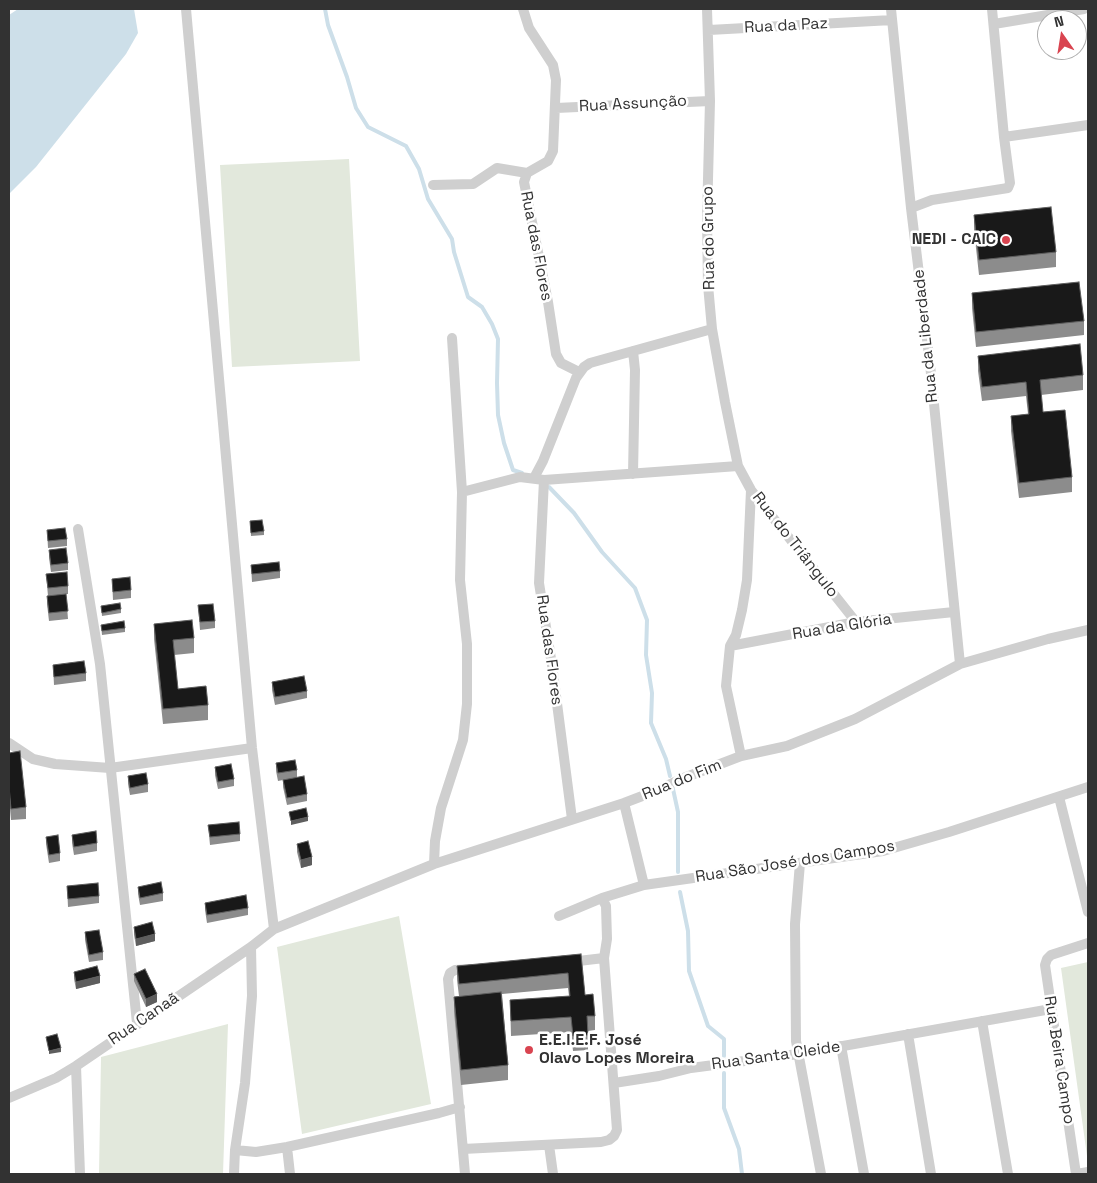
<!DOCTYPE html>
<meta charset="utf-8">
<style>
body{margin:0}
#map{position:relative;width:1097px;height:1183px;overflow:hidden;background:#fff;font-family:"Space Grotesk",sans-serif}
canvas{display:block}
.frame{position:absolute;inset:0;border:10px solid #323232;pointer-events:none}
.north{position:absolute;left:1037px;top:10px;width:50px;height:50px;box-sizing:border-box;background:#fff;border:1px solid #adadad;border-radius:50%;rotate:347deg;font-size:14px;font-weight:700;line-height:20px;text-align:center;color:#323232}
.north::after{content:'';display:block;margin:auto;width:18px;height:22px;background:#d94450;clip-path:polygon(50% 0,100% 100%,50% 72%,0 100%)}
</style>
<div id="map">
<canvas width="1097" height="1183"></canvas>
<div class="frame"></div>
<div class="north">N</div>
</div>
<script>
const c = document.querySelector('canvas').getContext('2d');
c.lineJoin = 'round';
function fillPath(path, color) { c.fillStyle = color; c.fill(path, 'evenodd'); }
const shape = rows => new Path2D(rows.map(r => 'M' + r).join(''));
function strokePath(path, color, width, dash) { c.strokeStyle = color; c.lineWidth = width; c.lineCap = dash ? 'butt' : 'round'; c.setLineDash(dash || []); c.stroke(path); }
function drawText(font, color, halo, rows, align = 'center') {
  c.font = font + ' "Space Grotesk",sans-serif'; c.lineWidth = 5; c.setLineDash([]); c.textBaseline = 'middle'; c.strokeStyle = halo; c.fillStyle = color; for (const [text, x, y, turn = 0] of rows) {
    c.save(); c.translate(x, y); c.rotate((+turn || 0) * Math.PI / 180); c.textAlign = isNaN(turn) ? turn : align; if (halo) c.strokeText(text, 0, 0); c.fillText(text, 0, 0); c.restore();
  }
}
const green = shape([
 [349,159,360,361,232,367,220,165],
 [399,916,431,1104,302,1134,277,947],
 [1088,962,1088,1155,1087,1156,1061,968],
 [228,1024,223,1174,99,1174,101,1057]
]);
const water = shape([
 [18,9,134,9,138,33,126,54,36,167,9,194,9,15]
]);
const stream = shape([
 [325,9,328,25,347,77,356,108,368,127,406,146,419,169,428,199,452,239,454,252,468,297,482,307,492,324,498,339,497,383,498,415,504,443,513,470,522,473],
 [549,487,574,513,602,552,635,588,647,620,646,655,652,693,651,723,666,759,670,776],
 [673,789,678,812,678,872],
 [680,892,688,931,689,971,708,1026,724,1039,724,1056],
 [724,1073,724,1108,739,1149,742,1174]
]);
const minor = shape([
 [186,9,252,748,274,929],
 [523,9,529,28,553,65,556,80,553,151,548,161,527,173,524,182,548,302,556,354,561,363,579,372],
 [707,9,710,101,707,218,708,285,712,329,725,402,738,466,751,490,856,622],
 [891,9,911,208,930,364,960,664],
 [994,24,1084,9],
 [709,30,892,20],
 [556,108,710,101],
 [1004,137,1088,125],
 [433,185,473,184,497,168,527,173],
 [911,208,932,200,1008,188,1010,183,1004,137,992,9],
 [452,338,462,492],
 [633,474,635,370,633,351],
 [534,478,543,461,576,378,584,367,590,363,712,329],
 [544,480,539,583,552,665,572,819],
 [78,529,100,664,137,1023],
 [730,646,856,622,954,612],
 [9,743,33,759,55,764,110,768,252,748],
 [741,756,726,686,730,646,736,635,742,610,747,580,751,490],
 [1059,797,1088,912],
 [624,803,644,885],
 [800,863,795,924,796,1041,821,1174],
 [434,864,435,841,441,808,463,740,467,704,467,644,460,580,462,492,520,477,544,480,738,466],
 [602,898,606,906,607,939,604,958],
 [559,916,602,898,644,885,883,851,949,832,1088,787],
 [982,1021,1008,1174],
 [908,1034,931,1174],
 [841,1046,864,1174],
 [76,1066,80,1174],
 [614,1083,659,1076,691,1068,798,1054,1051,1009],
 [9,1098,56,1078,76,1066,251,947,274,929,434,864,624,803,658,790,681,779,741,756,787,746,855,719,960,664,1048,639,1088,630],
 [549,1145,553,1174],
 [287,1147,290,1174],
 [463,1149,601,1142,609,1140,614,1136,617,1130,604,958,570,962],
 [235,1150,256,1152,287,1147,439,1113,460,1107],
 [234,1174,235,1150,245,1083,252,996,251,947],
 [465,1174,448,979,450,973,455,970,471,969],
 [1076,1174,1045,965,1047,959,1051,955,1088,943],
 [1077,1174,1088,1172]
]);
const wall = shape([
 [974,215,1056,252,1056,267,979,275,974,230],
 [972,293,1084,321,1084,335,976,347,972,308],
 [978,356,1083,375,1083,390,1041,395,1043,412,1072,477,1072,492,1019,498,1011,431,1011,416,1028,414,1026,396,982,401,978,371],
 [250,521,264,531,264,535,251,536],
 [47,530,67,539,67,546,48,548],
 [49,550,68,563,68,570,51,572,49,558],
 [251,565,280,571,280,578,252,582],
 [46,574,68,586,68,594,66,594,68,619,49,621,47,604,48,596],
 [112,579,131,590,131,598,113,600],
 [198,605,215,621,215,628,200,630],
 [101,606,121,609,121,613,102,616],
 [154,624,194,638,194,653,174,655,178,689,208,705,208,720,163,724,154,639],
 [101,625,125,628,125,632,102,635],
 [53,665,86,673,86,681,54,685],
 [272,682,307,691,307,698,275,705,272,690],
 [9,753,26,807,26,819,11,820,9,797],
 [276,763,297,770,297,777,307,794,307,801,287,805,283,787,283,780,278,781,276,771],
 [215,767,234,779,234,786,218,789,215,775],
 [128,776,148,784,148,792,130,795,128,784],
 [208,825,240,834,240,841,210,845],
 [72,835,97,843,97,851,74,855,72,843],
 [46,837,60,853,60,861,49,863,46,844],
 [297,844,312,865,301,868,297,852],
 [67,886,99,896,99,903,68,907],
 [138,887,163,893,163,901,140,905,138,894],
 [205,903,248,908,248,915,207,923,205,910],
 [134,927,155,941,136,946,134,935],
 [85,932,103,952,103,960,89,962,85,940],
 [581,954,585,995,595,1016,595,1030,588,1031,588,1050,573,1051,571,1032,511,1036,510,1000,569,996,568,988,502,994,508,1065,508,1080,461,1085,454,1012,454,997,459,996,457,980,457,966],
 [74,972,100,983,76,989,74,979],
 [134,974,157,1002,146,1007,134,981]
]);
const shadedWall = shape([
 [308,817,308,821,291,825,291,821],
 [312,857,312,865,301,868,301,860],
 [155,934,155,941,136,946,136,939],
 [100,976,100,983,76,989,76,982],
 [157,994,157,1002,146,1007,146,999],
 [61,1048,61,1052,49,1054,49,1051]
]);
const building = shape([
 [1051,207,1056,252,979,260,974,215,1051,207],
 [1079,282,1084,321,976,332,972,293,1079,282],
 [1080,344,1083,375,1040,380,1043,412,1065,410,1072,477,1019,483,1011,416,1029,414,1026,382,982,387,978,356,1080,344],
 [262,520,264,531,251,533,250,521,262,520],
 [65,528,67,539,48,541,47,530,65,528],
 [66,548,68,563,51,565,49,550,66,548],
 [279,562,280,571,252,574,251,565,279,562],
 [67,572,68,586,48,588,46,574,67,572],
 [130,577,131,590,113,592,112,579,130,577],
 [66,594,68,611,49,613,47,596,66,594],
 [120,603,121,609,102,613,101,606,120,603],
 [213,604,215,621,200,622,198,605,213,604],
 [192,620,194,638,173,640,178,689,206,686,208,705,163,709,154,624,192,620],
 [124,621,125,628,102,631,101,625,124,621],
 [84,661,86,673,54,677,53,665,84,661],
 [304,676,307,691,275,697,272,682,304,676],
 [20,751,26,807,11,809,9,786,9,753,20,751],
 [295,760,297,770,278,773,276,763,295,760],
 [231,764,234,779,218,782,215,767,231,764],
 [146,773,148,784,130,788,128,776,146,773],
 [304,776,307,794,287,798,283,780,304,776],
 [306,808,308,817,291,821,289,812,306,808],
 [239,822,240,834,210,837,208,825,239,822],
 [96,831,97,843,74,847,72,835,96,831],
 [58,835,60,853,49,855,46,837,58,835],
 [308,841,312,857,301,860,297,844,308,841],
 [161,882,163,893,140,898,138,887,161,882],
 [98,883,99,896,68,899,67,886,98,883],
 [246,895,248,908,207,915,205,903,246,895],
 [152,922,155,934,136,939,134,927,152,922],
 [99,930,103,952,89,955,85,932,99,930],
 [581,954,585,995,593,994,595,1016,587,1016,588,1035,573,1036,571,1017,511,1021,510,1000,570,996,568,973,459,984,457,966,581,954],
 [97,966,100,976,76,982,74,972,97,966],
 [145,969,157,994,146,999,134,974,145,969],
 [501,992,508,1065,461,1070,454,997,501,992],
 [57,1034,61,1048,49,1051,46,1037,57,1034]
]);
const markers = [
 [1006,240,5,"#d94450"],
 [529,1050,5,"#d94450"]
];
const streetNames = [
 ["Rua da Paz",786,26,-3],
 ["Rua Assunção",633,104,-3],
 ["Rua do Grupo",709,238,-91],
 ["Rua das Flores",536,246,79],
 ["Rua da Liberdade",926,336,-96],
 ["Rua do Triângulo",795,545,52],
 ["Rua da Glória",842,627,-9],
 ["Rua das Flores",549,650,82],
 ["Rua do Fim",682,780,-22],
 ["Rua São José dos Campos",795,862,-9],
 ["Rua Canaã",144,1019,-34],
 ["Rua Santa Cleide",776,1056,-8],
 ["Rua Beira Campo",1059,1060,81]
];
const poiNames = [
 ["NEDI - CAIC",996,240],
 ["E.E.I.E.F. José",539,1041,"left"],
 ["Olavo Lopes Moreira",539,1059,"left"]
];
fillPath(green, '#e2e8dc');
fillPath(water, '#cddfe9');
strokePath(stream, '#cddfe9', 4);
strokePath(minor, '#cfcfcf', 10);
fillPath(wall, '#8c8c8c');
fillPath(shadedWall, '#5e5e5e');
fillPath(building, '#191919');
strokePath(building, '#5e5e5e', 1);
for (const [x, y, r, color] of markers) { const dot = new Path2D(); dot.arc(x, y, r, 0, 2 * Math.PI); c.fillStyle = color; c.fill(dot); strokePath(dot, '#fff', 2); }
drawText('16px', '#323232', '#fff', streetNames);
drawText('bold 16px', '#323232', '#fff', poiNames, 'right');
</script>
